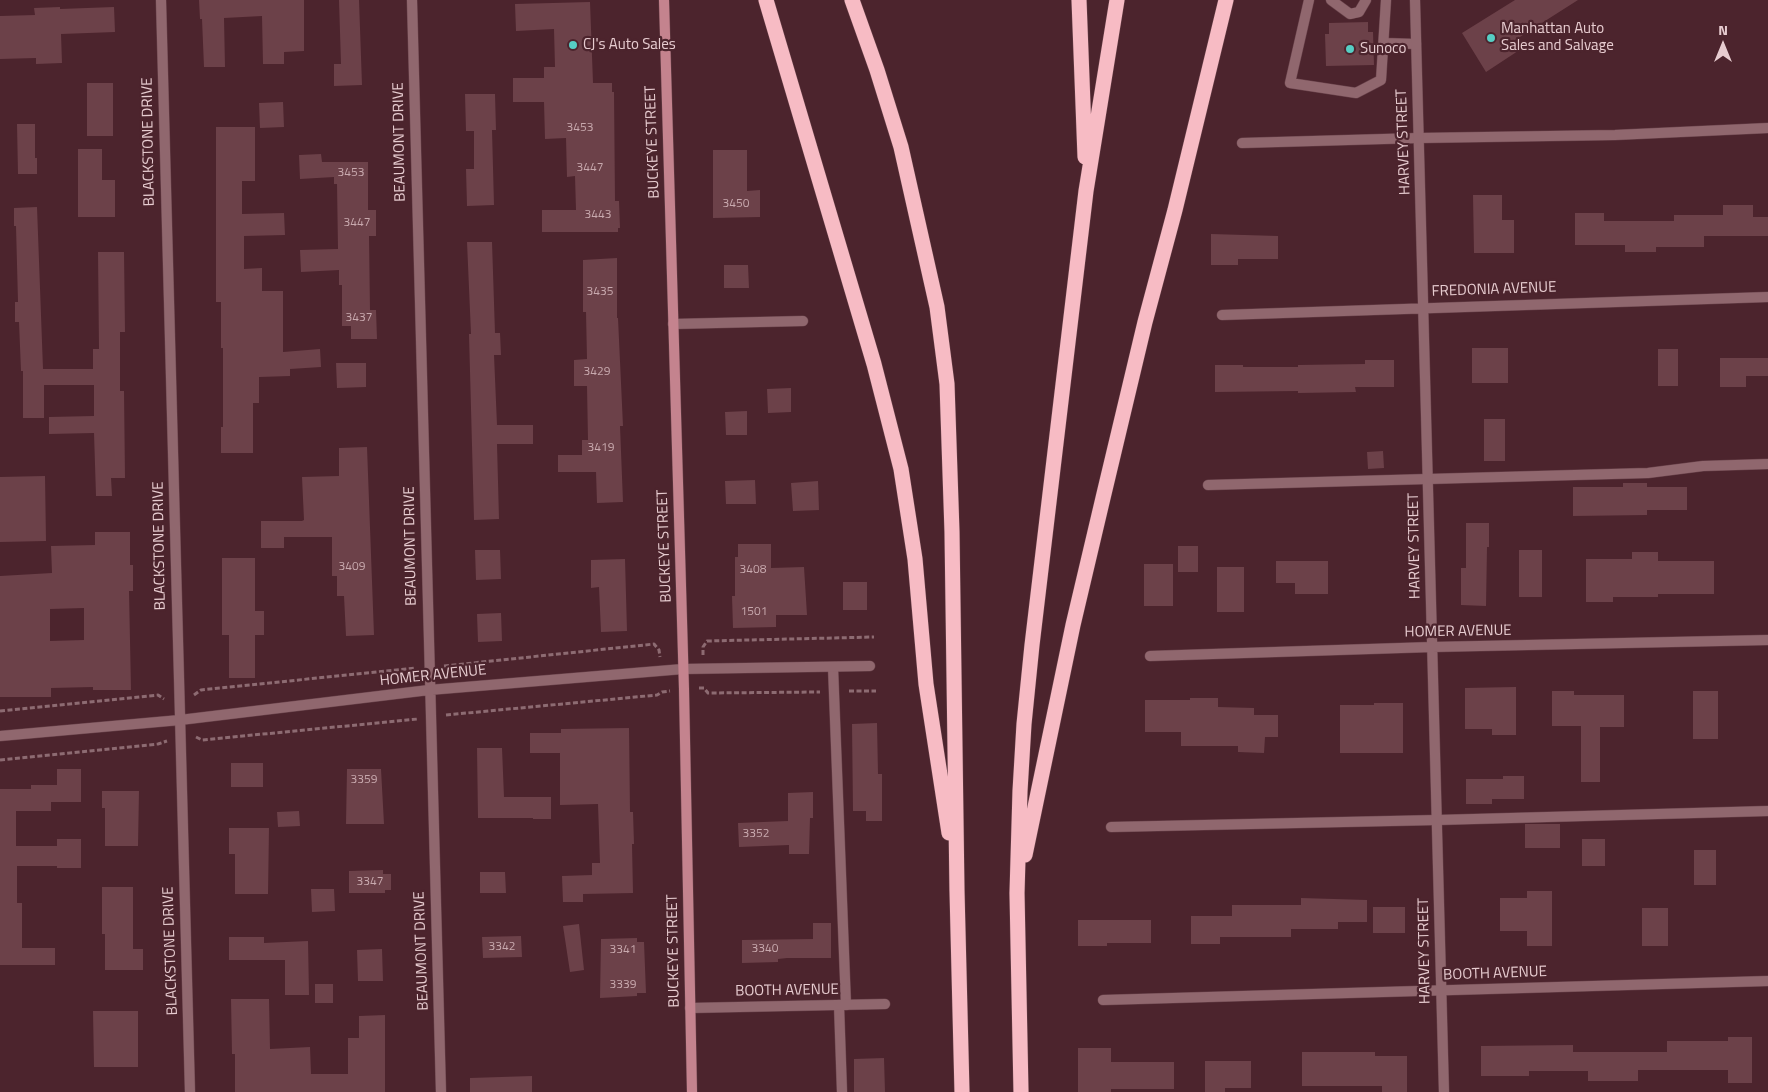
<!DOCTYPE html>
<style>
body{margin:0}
#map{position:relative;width:1768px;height:1092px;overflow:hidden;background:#4c242d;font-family:"Titillium Web",sans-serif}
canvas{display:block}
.north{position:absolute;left:1698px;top:20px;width:50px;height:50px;-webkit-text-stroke:4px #4c242d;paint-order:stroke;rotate:0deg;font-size:14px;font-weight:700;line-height:20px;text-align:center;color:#e7ccd0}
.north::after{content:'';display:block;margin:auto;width:18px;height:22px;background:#e7ccd0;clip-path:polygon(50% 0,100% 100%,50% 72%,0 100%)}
</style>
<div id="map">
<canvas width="1768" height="1092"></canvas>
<div class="north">N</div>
</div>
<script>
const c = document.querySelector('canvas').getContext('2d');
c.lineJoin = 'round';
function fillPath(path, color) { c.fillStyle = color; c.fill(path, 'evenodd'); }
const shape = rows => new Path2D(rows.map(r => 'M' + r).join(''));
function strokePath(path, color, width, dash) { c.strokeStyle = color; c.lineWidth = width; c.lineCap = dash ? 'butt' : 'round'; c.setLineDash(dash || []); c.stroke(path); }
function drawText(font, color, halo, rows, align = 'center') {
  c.font = font + ' "Titillium Web",sans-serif'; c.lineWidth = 4.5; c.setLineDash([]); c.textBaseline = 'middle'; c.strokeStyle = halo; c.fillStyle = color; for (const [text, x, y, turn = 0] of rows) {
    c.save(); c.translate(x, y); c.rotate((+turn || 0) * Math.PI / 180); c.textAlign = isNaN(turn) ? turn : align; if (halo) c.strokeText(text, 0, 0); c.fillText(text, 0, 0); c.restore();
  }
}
const building = shape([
 [199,0,304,0,304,51,284,52,284,64,263,64,262,16,224,18,225,67,204,67,202,19,200,19],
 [339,0,359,0,362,85,334,86,334,64,341,64],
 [1515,0,1578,0,1512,42,1518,51,1486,72,1462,33],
 [590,2,593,83,612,83,612,92,614,92,615,201,619,201,620,228,618,228,618,232,542,232,542,210,576,210,575,176,567,177,566,138,545,139,544,102,513,102,513,78,544,78,544,67,555,67,554,29,516,31,515,4],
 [60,7,60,9,114,7,115,32,61,34,62,63,36,64,36,58,0,59,0,16,35,15,34,8],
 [1368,22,1368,32,1373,32,1374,65,1326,66,1325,34,1329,34,1329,23],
 [87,83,113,83,113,136,87,136],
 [465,94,495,94,496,130,492,130,494,205,467,206,466,169,474,169,474,131,466,131],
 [283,102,284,127,260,128,259,103],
 [17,124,35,124,35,158,37,158,37,174,18,174],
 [216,127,255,127,255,181,242,181,242,214,284,213,285,235,244,236,244,269,262,268,262,291,283,291,283,352,320,349,321,367,290,369,290,376,259,377,259,403,253,403,253,453,221,453,221,427,223,427,223,348,221,348,221,302,216,302],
 [78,149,102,149,102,180,115,180,115,217,78,217],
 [713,150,747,150,747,191,760,190,760,217,713,218],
 [321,154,322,162,368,162,368,210,376,210,376,236,369,236,370,310,376,310,377,339,351,339,351,326,342,326,342,285,339,285,339,270,301,272,300,250,338,249,337,184,334,184,334,177,300,179,299,155],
 [1473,195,1502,195,1502,220,1514,220,1514,253,1474,253],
 [1723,205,1753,205,1753,217,1768,217,1768,236,1704,236,1704,247,1656,247,1656,252,1625,252,1625,245,1575,245,1575,213,1604,213,1604,221,1674,221,1674,215,1723,215],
 [37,207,43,369,93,369,93,349,99,349,98,252,124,252,125,332,120,332,120,391,124,391,125,478,111,478,112,496,96,496,94,433,49,434,49,417,94,416,94,385,44,385,44,418,23,418,23,371,21,371,19,322,15,322,15,302,18,302,16,226,14,226,14,208],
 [1211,234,1278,236,1278,259,1238,259,1238,265,1211,265],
 [467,242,492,242,495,333,500,333,501,355,494,355,497,425,533,425,533,444,497,444,499,519,474,520,469,334,471,334],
 [617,258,617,318,618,318,623,426,620,426,623,502,597,503,596,472,558,472,558,455,582,455,582,440,588,440,587,386,574,386,574,360,587,359,586,312,583,312,583,260],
 [724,265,748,265,749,288,724,288],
 [1472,348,1508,348,1508,383,1472,383],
 [1658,349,1678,349,1678,386,1658,386],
 [1720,358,1768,358,1768,376,1746,376,1746,387,1720,387],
 [1365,360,1394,360,1394,387,1355,387,1356,392,1298,393,1298,391,1215,392,1215,365,1243,365,1243,367,1298,367,1298,365,1365,364],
 [336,363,366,363,366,387,337,388],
 [791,388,791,412,768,413,767,389],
 [747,411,747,435,726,435,725,412],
 [1484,419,1505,419,1505,461,1484,461],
 [367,447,374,635,346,636,344,596,337,596,337,576,332,576,332,537,284,537,284,548,261,548,261,521,302,521,304,520,302,477,339,476,339,448],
 [1383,451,1384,468,1368,469,1367,452],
 [45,476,46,541,0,542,0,477],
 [755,480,756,504,726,504,725,481],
 [818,481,819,510,793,511,791,483],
 [1623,483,1647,483,1647,487,1687,487,1687,510,1647,510,1647,515,1573,516,1573,487,1623,487],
 [1466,523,1489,523,1489,547,1487,547,1486,606,1461,605,1461,568,1466,568],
 [95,532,130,532,130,565,133,565,133,591,129,591,131,690,93,690,93,687,51,688,51,697,0,697,0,576,52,573,51,546,95,545],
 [84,608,84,640,50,641,50,609],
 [738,544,771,544,771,568,804,567,807,615,776,615,776,627,733,628,732,596,735,596,735,557,738,557],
 [1178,546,1198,546,1198,572,1178,572],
 [475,550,500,550,501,579,476,580],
 [1519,550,1542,550,1542,597,1519,597],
 [1632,552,1658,552,1658,561,1714,561,1714,594,1658,594,1658,597,1613,597,1613,602,1586,602,1586,559,1632,559],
 [222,558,255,558,255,611,264,611,264,635,255,635,255,678,229,678,229,635,222,635],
 [625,559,627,631,601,632,599,587,591,588,591,560],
 [1276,561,1328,561,1328,594,1295,594,1295,583,1276,583],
 [1144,564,1173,564,1173,606,1144,606],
 [1217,567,1244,567,1244,612,1217,612],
 [843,582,867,582,867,610,843,610],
 [501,613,502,641,478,642,477,614],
 [1516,687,1516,735,1492,735,1492,729,1465,729,1465,688],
 [1552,691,1574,691,1574,695,1624,695,1624,727,1600,727,1600,782,1581,782,1581,726,1552,726],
 [1693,691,1718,691,1718,739,1693,739],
 [1190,698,1218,698,1218,707,1254,708,1254,715,1278,715,1278,737,1265,737,1264,753,1238,752,1238,746,1181,746,1181,732,1145,732,1145,700,1190,700],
 [1374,703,1403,703,1403,753,1340,753,1340,705,1374,705],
 [877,723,878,774,882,774,882,821,866,821,866,811,853,811,852,724],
 [629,728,630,812,633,812,634,844,632,844,633,893,583,894,583,902,563,902,562,876,592,875,592,863,600,863,598,804,560,805,560,753,530,753,530,733,561,733,561,729],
 [477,748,502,748,504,797,551,797,551,819,533,819,533,818,478,818],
 [231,763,263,763,263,787,231,787],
 [57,769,81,769,81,802,51,802,51,811,16,811,16,846,57,846,57,839,81,839,81,868,57,868,57,866,17,866,17,903,22,903,22,948,55,948,55,965,0,965,0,789,31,789,31,785,57,785],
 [347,769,381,769,384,824,346,824],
 [1503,776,1524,776,1524,799,1492,799,1492,804,1466,804,1466,779,1503,779],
 [102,791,139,791,138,846,105,846,105,808,102,808],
 [813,792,813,818,810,818,809,854,789,854,789,845,739,847,738,823,788,821,788,793],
 [299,811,300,826,278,827,277,812],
 [1525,824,1560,824,1560,848,1525,848],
 [229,828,269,828,268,894,235,894,235,854,229,854],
 [1582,839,1605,839,1605,866,1582,866],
 [1694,850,1716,850,1716,885,1694,885],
 [383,870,383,874,391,874,391,890,385,890,385,893,349,893,349,871],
 [480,872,505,872,506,893,480,893],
 [102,887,133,887,133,949,143,949,143,970,105,970,105,934,102,934],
 [311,889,334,889,335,911,312,912],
 [1527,891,1552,891,1552,946,1527,946,1527,931,1500,931,1500,898,1527,898],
 [1301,898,1367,900,1367,922,1338,922,1338,929,1291,929,1291,937,1220,937,1220,944,1191,944,1191,916,1232,916,1232,905,1301,905],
 [1373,907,1405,907,1405,933,1373,933],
 [1642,908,1668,908,1668,946,1642,946],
 [1078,920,1151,920,1151,943,1107,943,1107,946,1078,946],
 [813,923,831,923,831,958,787,958,778,959,778,962,742,963,742,940,813,939],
 [579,924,584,970,570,972,563,926],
 [521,936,522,957,483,958,482,937],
 [229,937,264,937,264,943,308,941,309,995,285,995,285,960,229,960],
 [637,938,637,942,644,942,646,993,637,993,637,996,600,998,601,939],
 [382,949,383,981,358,981,357,950],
 [315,984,333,984,333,1003,315,1003],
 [231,999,269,999,270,1049,310,1047,311,1074,348,1074,348,1038,359,1038,359,1016,385,1015,385,1092,235,1092,235,1054,232,1054],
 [93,1011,138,1011,138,1067,94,1067],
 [1728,1037,1752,1037,1752,1083,1728,1083,1728,1070,1638,1070,1638,1081,1588,1081,1588,1071,1529,1071,1529,1076,1481,1076,1481,1046,1573,1045,1573,1052,1667,1052,1667,1041,1728,1041],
 [1078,1048,1111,1048,1111,1062,1174,1062,1174,1089,1111,1089,1111,1092,1078,1092],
 [1302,1052,1375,1052,1375,1056,1407,1056,1407,1092,1382,1092,1382,1086,1302,1086],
 [884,1058,885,1092,854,1092,854,1059],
 [1205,1061,1251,1061,1251,1088,1225,1088,1225,1092,1205,1092],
 [532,1076,532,1092,470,1092,470,1078]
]);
const path = shape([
 [703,655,703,647,707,641,874,637],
 [444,666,654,644,659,650,660,657],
 [699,688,704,688,708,693,820,692],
 [849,691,876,691],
 [194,695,201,690,415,668],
 [0,711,158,695,164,699],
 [446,715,657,695,662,692,670,691],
 [196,737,202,740,418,719],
 [0,760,158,744,167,741]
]);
const lane = shape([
 [1309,0,1290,83,1356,93,1381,80,1386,0],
 [1331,0,1350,14,1359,12,1366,0],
 [1384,43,1416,44],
 [1242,143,1419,138,1615,135,1768,128],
 [1208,485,1648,473,1703,466,1768,464],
 [833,667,846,1005],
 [1111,827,1437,820,1768,811],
 [839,1005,842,1092]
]);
const street = shape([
 [161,0,190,1092],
 [412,0,441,1092],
 [1415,0,1444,1092],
 [1222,315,1768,297],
 [673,324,803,321],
 [1150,656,1432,647,1768,640],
 [0,736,180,720,429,690,683,669,870,666],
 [1103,1000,1768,981],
 [690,1008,885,1004]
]);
const secondary = shape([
 [664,0,684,689,692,1092]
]);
const highway = shape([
 [766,0,874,364,901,469,915,559,926,684,949,833],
 [852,0,877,70,901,147,937,307,947,384,952,532,957,891,962,1092],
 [1079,0,1085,157],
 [1025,855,1073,625,1103,498,1145,322,1175,210,1226,0],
 [1021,1092,1017,893,1020,791,1024,724,1032,645,1086,191,1117,0]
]);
const markers = [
 [1491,38,5,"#56cec4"],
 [573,45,5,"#56cec4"],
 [1350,49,5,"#56cec4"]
];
const numberNames = [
 ["3453",580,128],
 ["3447",590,168],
 ["3453",351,173],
 ["3450",736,204],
 ["3443",598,215],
 ["3447",357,223],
 ["3435",600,292],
 ["3437",359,318],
 ["3429",597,372],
 ["3419",601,448],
 ["3409",352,567],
 ["3408",753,570],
 ["1501",754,612],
 ["3359",364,780],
 ["3352",756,834],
 ["3347",370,882],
 ["3342",502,947],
 ["3340",765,949],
 ["3341",623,950],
 ["3339",623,985]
];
const poiNames = [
 ["Manhattan Auto",1501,29],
 ["Sales and Salvage",1501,46],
 ["CJ's Auto Sales",583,45],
 ["Sunoco",1360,49]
];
const streetNames = [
 ["BLACKSTONE DRIVE",149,142,-91],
 ["BEAUMONT DRIVE",400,142,-91],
 ["BUCKEYE STREET",653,142,-92],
 ["HARVEY STREET",1404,142,-92],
 ["FREDONIA AVENUE",1494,290,-2],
 ["BLACKSTONE DRIVE",160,546,-91],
 ["BEAUMONT DRIVE",411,546,-91],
 ["BUCKEYE STREET",665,546,-92],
 ["HARVEY STREET",1415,546,-91],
 ["HOMER AVENUE",1458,632,-1],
 ["HOMER AVENUE",433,676,-6],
 ["BLACKSTONE DRIVE",171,951,-92],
 ["BEAUMONT DRIVE",422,951,-92],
 ["BUCKEYE STREET",674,951,-91],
 ["HARVEY STREET",1425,951,-91],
 ["BOOTH AVENUE",1495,974,-2],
 ["BOOTH AVENUE",787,991,-1]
];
fillPath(building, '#6c4149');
strokePath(lane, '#68424a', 11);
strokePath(street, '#68424a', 11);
strokePath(secondary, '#68424a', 11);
strokePath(highway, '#68424a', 16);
strokePath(path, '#8d6b72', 3, [5, 2.5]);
strokePath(lane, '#90676e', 10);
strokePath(street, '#90676e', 10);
strokePath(secondary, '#c4838e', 10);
strokePath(highway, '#f7bbc4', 15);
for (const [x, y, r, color] of markers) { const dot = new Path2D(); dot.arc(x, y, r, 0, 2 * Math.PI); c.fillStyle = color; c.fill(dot); strokePath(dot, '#4c242d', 2); }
drawText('12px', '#c8a9ae', null, numberNames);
drawText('15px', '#e7ccd0', '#4c242d', poiNames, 'left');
drawText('15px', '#e7ccd0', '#4c242d', streetNames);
</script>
